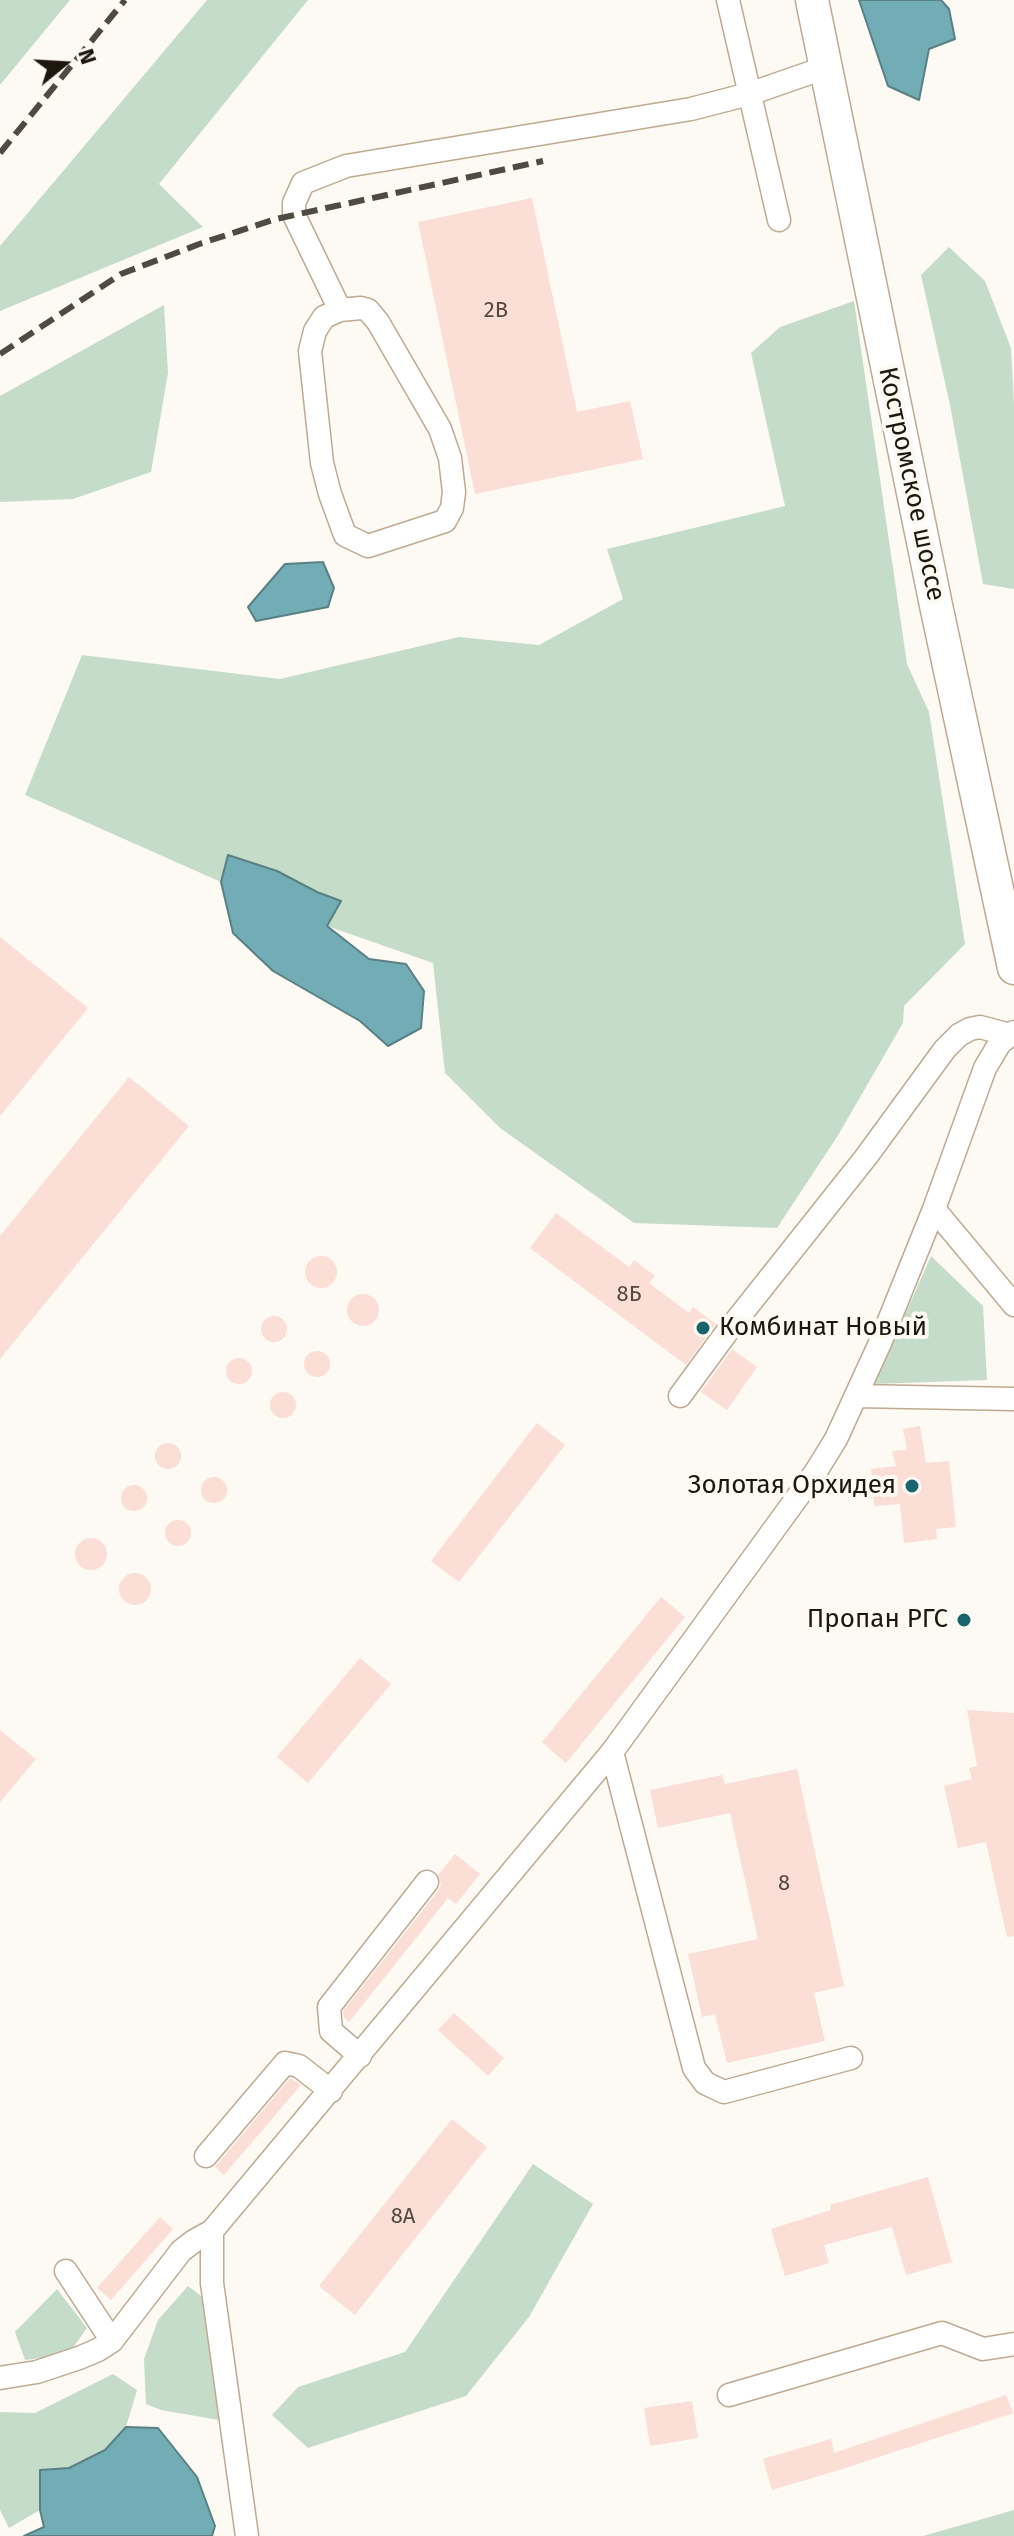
<!DOCTYPE html>
<meta charset="utf-8">
<style>
body{margin:0}
#map{position:relative;width:1014px;height:2536px;overflow:hidden;background:#fdf9f3;font-family:"Fira Sans",sans-serif}
canvas{display:block}
.north{position:absolute;left:24px;top:24px;width:80px;height:80px;-webkit-text-stroke:6px #fdf9f3;paint-order:stroke;rotate:72deg;font-size:22px;font-weight:700;line-height:32px;text-align:center;color:#1e170d}
.north::after{content:'';display:block;margin:auto;width:28px;height:36px;background:#1e170d;clip-path:polygon(50% 0,100% 100%,50% 72%,0 100%)}
</style>
<div id="map">
<canvas width="1014" height="2536"></canvas>
<div class="north">N</div>
</div>
<script>
const c = document.querySelector('canvas').getContext('2d');
c.lineJoin = 'round';
function fillPath(path, color) { c.fillStyle = color; c.fill(path, 'evenodd'); }
const shape = rows => new Path2D(rows.map(r => 'M' + r).join(''));
function strokePath(path, color, width, dash) { c.strokeStyle = color; c.lineWidth = width; c.lineCap = dash ? 'butt' : 'round'; c.setLineDash(dash || []); c.stroke(path); }
function drawText(font, color, halo, rows, align = 'center') {
  c.font = font + ' "Fira Sans",sans-serif'; c.lineWidth = 8; c.setLineDash([]); c.textBaseline = 'middle'; c.strokeStyle = halo; c.fillStyle = color; for (const [text, x, y, turn = 0] of rows) {
    c.save(); c.translate(x, y); c.rotate((+turn || 0) * Math.PI / 180); c.textAlign = isNaN(turn) ? turn : align; if (halo) c.strokeText(text, 0, 0); c.fillText(text, 0, 0); c.restore();
  }
}
const green = shape([
 [0,0,70,0,0,85],
 [207,0,308,0,159,184,203,227,0,311,0,246],
 [949,247,985,281,1011,348,1014,404,1014,589,983,584,950,405,921,275],
 [854,301,907,664,929,712,965,944,904,1006,903,1023,837,1137,777,1228,634,1223,500,1128,445,1073,433,963,327,926,340,901,228,856,221,882,25,795,82,655,280,679,459,637,539,645,623,599,607,549,785,506,751,353,780,327],
 [164,305,168,373,151,472,73,499,0,502,0,396],
 [931,1256,983,1306,987,1380,874,1384],
 [533,2164,593,2204,529,2317,466,2396,308,2448,272,2415,298,2387,405,2352],
 [188,2286,205,2299,219,2420,161,2410,146,2404,144,2359,158,2320],
 [57,2289,87,2328,68,2355,25,2360,15,2332],
 [113,2374,137,2390,126,2427,105,2449,69,2468,40,2471,40,2510,9,2528,0,2510,0,2412,35,2413],
 [1014,2510,1014,2536,923,2536]
]);
const water = shape([
 [859,0,941,0,949,9,955,39,929,49,919,100,888,86,859,0],
 [323,562,334,588,328,607,256,621,248,607,285,564,323,562],
 [228,855,277,871,317,892,341,901,327,926,369,959,406,964,424,991,421,1028,388,1046,360,1021,273,971,233,933,221,882,228,855],
 [126,2427,158,2428,197,2477,215,2526,212,2536,24,2536,44,2527,40,2510,40,2470,69,2468,105,2450,126,2427]
]);
const building = shape([
 [532,198,577,412,630,401,643,459,475,494,418,222],
 [0,937,88,1008,0,1116],
 [129,1077,189,1126,0,1359,0,1236],
 [556,1213,629,1267,634,1260,655,1276,649,1283,689,1313,693,1307,716,1324,686,1365,530,1248],
 '305 1272a16 16 0 1 1 32 0a16 16 0 1 1-32 0Z',
 '347 1310a16 16 0 1 1 32 0a16 16 0 1 1-32 0Z',
 '261 1329a13 13 0 1 1 26 0a13 13 0 1 1-26 0Z',
 [732,1349,757,1367,727,1410,701,1392],
 '304 1364a13 13 0 1 1 26 0a13 13 0 1 1-26 0Z',
 '226 1371a13 13 0 1 1 26 0a13 13 0 1 1-26 0Z',
 '270 1405a13 13 0 1 1 26 0a13 13 0 1 1-26 0Z',
 [537,1423,565,1445,459,1582,431,1561],
 [920,1426,926,1463,949,1461,956,1527,936,1529,937,1539,904,1543,900,1504,874,1506,871,1469,896,1466,892,1451,907,1450,903,1429],
 '155 1456a13 13 0 1 1 26 0a13 13 0 1 1-26 0Z',
 '201 1490a13 13 0 1 1 26 0a13 13 0 1 1-26 0Z',
 '121 1498a13 13 0 1 1 26 0a13 13 0 1 1-26 0Z',
 '165 1533a13 13 0 1 1 26 0a13 13 0 1 1-26 0Z',
 '75 1554a16 16 0 1 1 32 0a16 16 0 1 1-32 0Z',
 '119 1589a16 16 0 1 1 32 0a16 16 0 1 1-32 0Z',
 [661,1597,685,1617,566,1763,542,1742],
 [360,1658,391,1684,308,1783,277,1757],
 [967,1710,1014,1713,1014,1936,1007,1937,986,1842,958,1848,944,1786,972,1779,969,1768,977,1766],
 [0,1730,36,1759,0,1802],
 [797,1769,844,1986,814,1993,825,2041,727,2063,715,2014,702,2017,688,1954,758,1939,730,1813,658,1828,650,1790,722,1775,725,1784],
 [455,1854,480,1874,456,1904,448,1898,349,2022,344,2017,343,2011,438,1891,441,1883,438,1875],
 [454,2013,504,2058,488,2076,438,2030],
 [290,2078,301,2085,224,2175,215,2167],
 [452,2119,487,2147,355,2315,319,2286],
 [928,2177,952,2262,906,2275,892,2227,824,2245,829,2263,785,2276,771,2229,831,2210,830,2205],
 [160,2217,173,2229,111,2300,97,2288],
 [1006,2395,1013,2413,839,2470,772,2490,763,2459,831,2439,834,2453],
 [692,2401,698,2438,650,2446,644,2408]
]);
const minor = shape([
 [728,0,779,220],
 [340,310,361,308,368,310,378,322,440,429,450,458,454,492,452,508,445,521,368,546,345,535,330,494,322,463,310,351,315,331,324,317,340,310,294,215,294,203,303,183,346,166,691,109,749,94,827,67],
 [934,1209,1014,1305],
 [680,1396,727,1332,866,1157,945,1049,959,1035,970,1029,980,1027,1010,1035],
 [856,1396,1014,1399],
 [612,1752,694,2068,705,2083,724,2092,851,2058],
 [360,2056,331,2031,329,2007,427,1882],
 [206,2156,285,2063,299,2066,331,2091],
 [66,2271,112,2341],
 [0,2378,37,2372,79,2358,98,2350,112,2341,181,2251,194,2241,212,2231],
 [729,2395,942,2333,983,2349,1014,2344],
 [247,2536,212,2283,212,2231,612,1752,815,1473,836,1439,880,1343,934,1209,985,1068,1000,1043,1014,1032]
]);
const highway = shape([
 [812,0,937,610,1014,968]
]);
const rail = shape([
 [0,153,125,0],
 [0,354,121,274,202,243,276,219,543,161]
]);
const markers = [
 [703,1328,8,"#17646d"],
 [912,1486,8,"#17646d"],
 [964,1620,8,"#17646d"]
];
const numberNames = [
 ["2В",496,311],
 ["8Б",629,1295],
 ["8",784,1884],
 ["8А",403,2217]
];
const streetNames = [
 ["Костромское шоссе",911,484,78]
];
const poiNames = [
 ["Комбинат Новый",719,1328,"left"],
 ["Золотая Орхидея",896,1486],
 ["Пропан РГС",948,1620]
];
fillPath(green, '#c5ddc8');
fillPath(water, '#72adb6');
strokePath(water, '#598083', 2);
fillPath(building, '#fbded6');
strokePath(minor, '#beaa90', 25);
strokePath(highway, '#beaa90', 35);
strokePath(minor, '#fff', 22);
strokePath(highway, '#fff', 32);
strokePath(rail, '#504a40', 6, [16, 8]);
for (const [x, y, r, color] of markers) { const dot = new Path2D(); dot.arc(x, y, r, 0, 2 * Math.PI); c.fillStyle = color; c.fill(dot); strokePath(dot, '#fdf9f3', 3); }
drawText('22px', '#55493f', null, numberNames);
drawText('26px', '#1e170d', '#fdf9f3', streetNames);
drawText('26px', '#1e170d', '#fdf9f3', poiNames, 'right');
</script>
